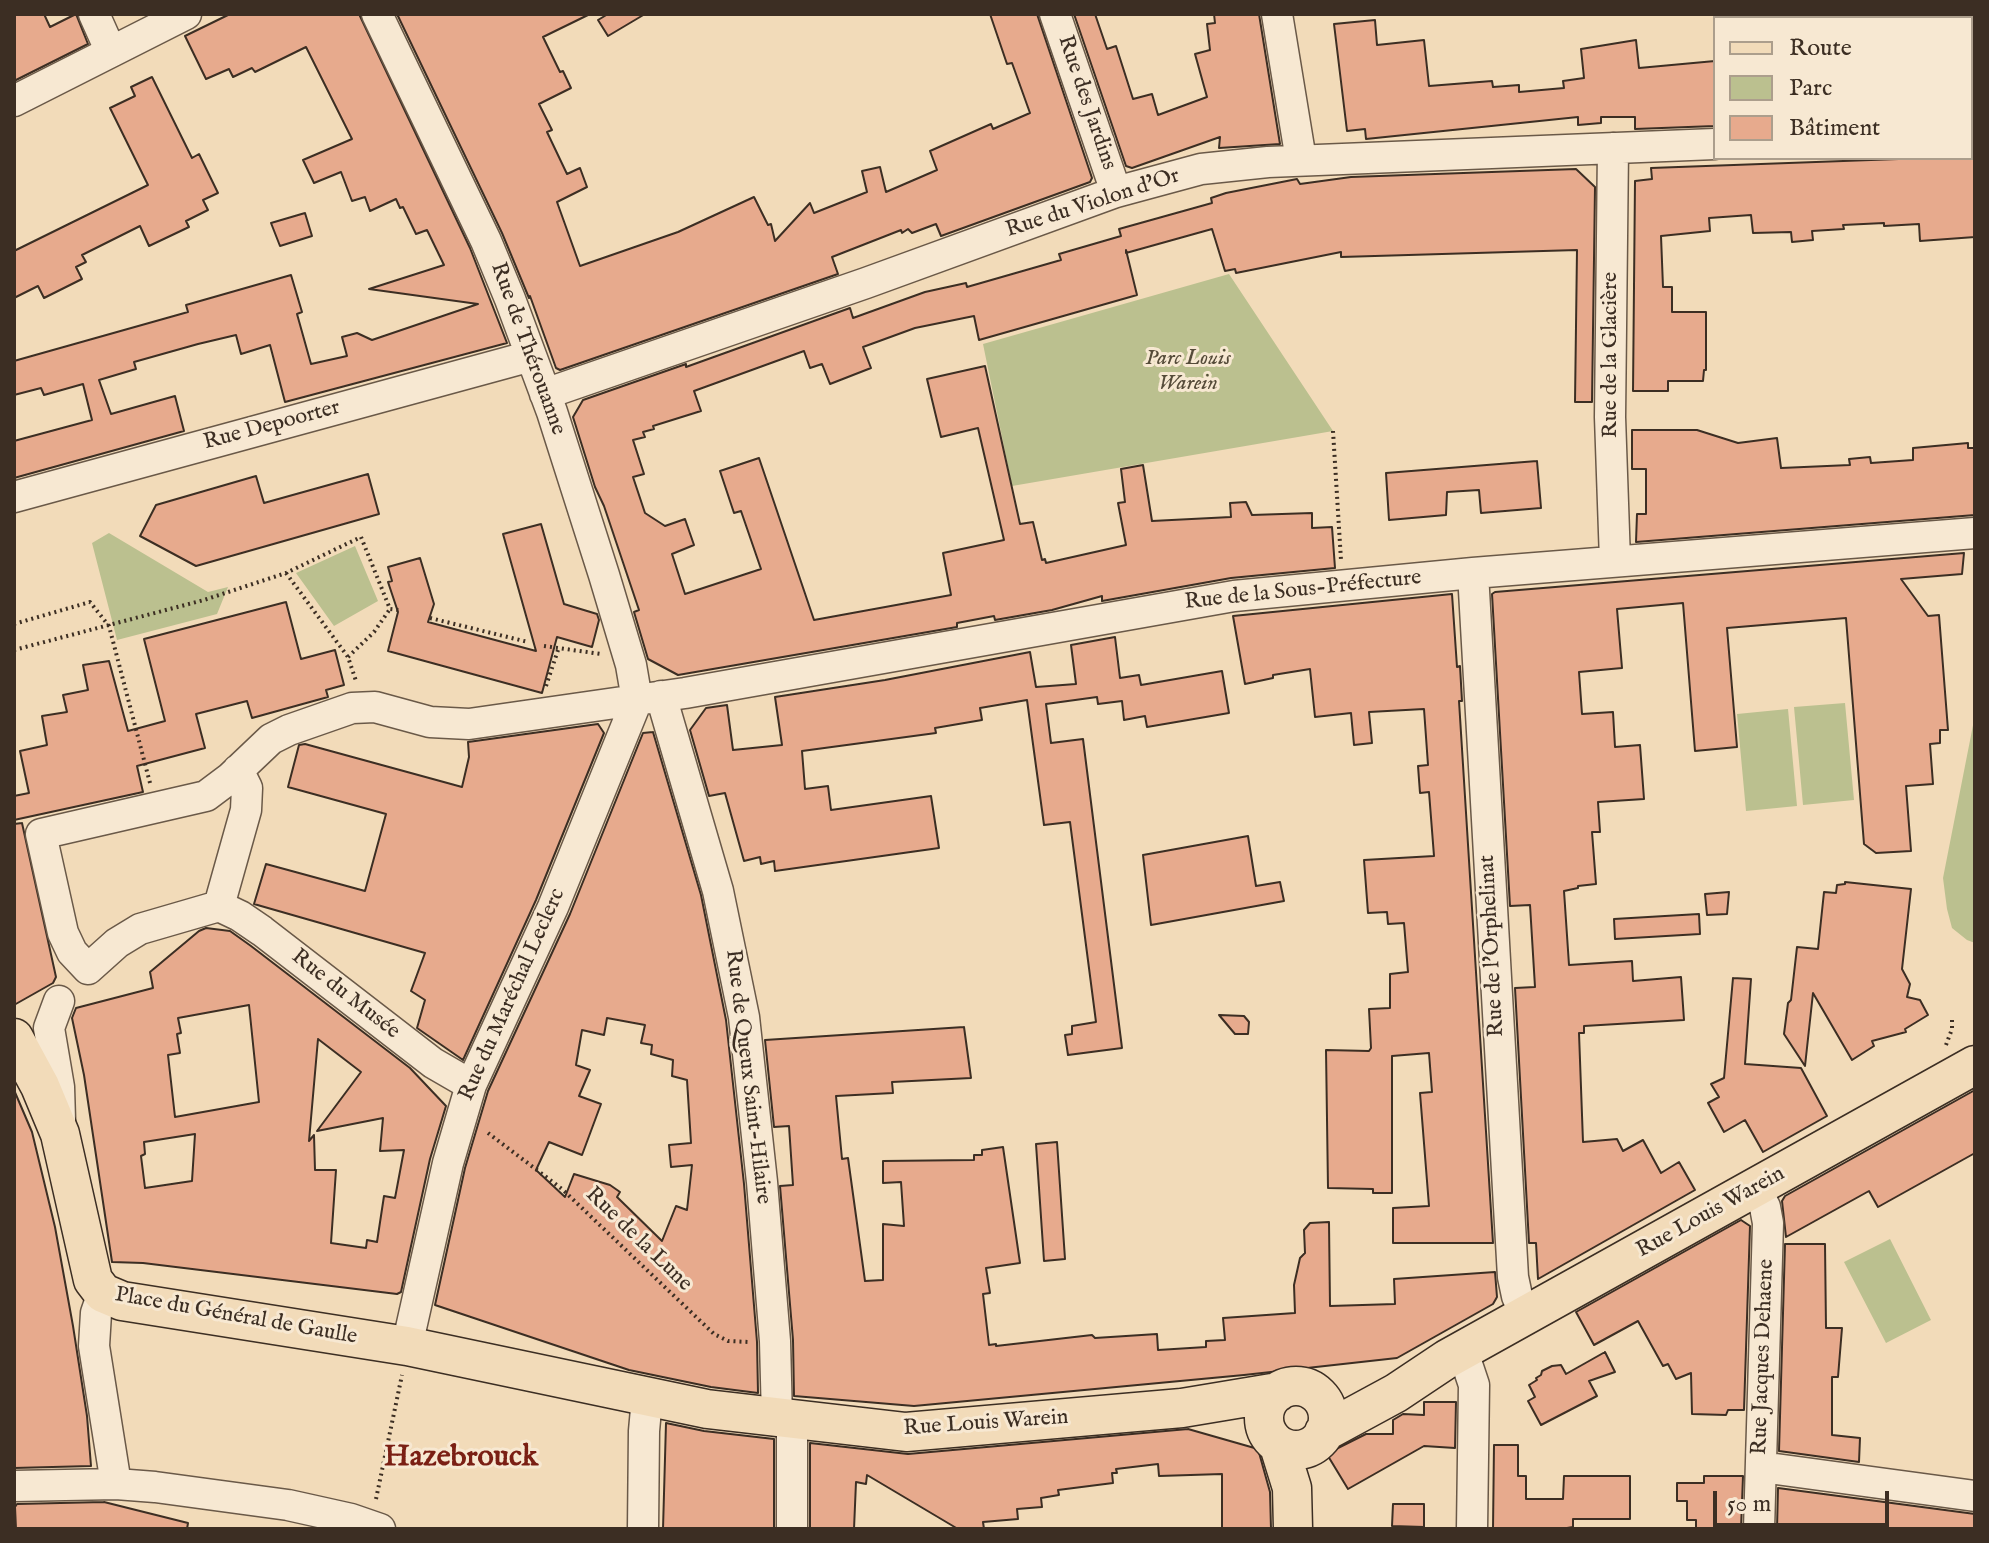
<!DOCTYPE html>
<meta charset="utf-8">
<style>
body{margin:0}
#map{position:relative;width:1989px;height:1543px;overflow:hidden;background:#f2dbb9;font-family:"IM FELL English",serif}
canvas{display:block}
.frame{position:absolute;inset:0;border:16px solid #3c2e23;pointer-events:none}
.legend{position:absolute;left:1713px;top:16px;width:260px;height:144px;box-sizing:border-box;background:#f7e8d2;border:2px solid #ac9e8c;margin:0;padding:10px 14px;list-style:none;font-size:24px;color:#3c2e23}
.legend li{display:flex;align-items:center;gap:16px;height:40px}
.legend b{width:40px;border:2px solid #ac9e8c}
.scale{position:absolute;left:1713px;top:1491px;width:176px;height:36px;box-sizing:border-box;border:4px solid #3c2e23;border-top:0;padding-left:10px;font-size:24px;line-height:28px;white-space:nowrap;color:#3c2e23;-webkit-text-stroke:6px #f7e8d2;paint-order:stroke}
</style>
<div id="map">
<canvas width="1989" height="1543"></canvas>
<div class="frame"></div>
<ul class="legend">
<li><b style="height:10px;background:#f2dbb9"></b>Route</li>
<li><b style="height:22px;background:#bbc08f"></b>Parc</li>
<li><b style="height:22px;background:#e7aa8d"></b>Bâtiment</li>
</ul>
<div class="scale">50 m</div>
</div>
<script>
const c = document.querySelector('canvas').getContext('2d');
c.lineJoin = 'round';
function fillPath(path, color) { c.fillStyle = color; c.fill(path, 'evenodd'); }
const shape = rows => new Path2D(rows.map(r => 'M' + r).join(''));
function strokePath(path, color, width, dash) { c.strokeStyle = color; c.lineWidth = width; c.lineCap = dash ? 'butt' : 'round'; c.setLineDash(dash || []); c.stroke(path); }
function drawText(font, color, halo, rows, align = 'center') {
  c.font = font + ' "IM FELL English",serif'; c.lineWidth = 6; c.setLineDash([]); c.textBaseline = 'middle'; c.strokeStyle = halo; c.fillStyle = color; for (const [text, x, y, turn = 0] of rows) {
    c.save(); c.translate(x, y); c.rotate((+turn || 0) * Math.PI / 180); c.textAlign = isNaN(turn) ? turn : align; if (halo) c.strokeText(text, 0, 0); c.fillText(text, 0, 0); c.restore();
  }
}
const green = shape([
 [1229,274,1333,431,1012,486,983,344],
 [109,533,208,592,228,587,217,614,117,640,92,543],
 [355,546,378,601,334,626,296,573],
 [1845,703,1854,800,1803,805,1794,707],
 [1788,709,1797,806,1746,811,1737,714],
 [1975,715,1975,943,1967,940,1952,928,1947,909,1943,878],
 [1890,1239,1931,1320,1886,1343,1844,1262]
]);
const building = shape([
 [14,14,44,14,50,27,76,14,88,44,14,81,14,14],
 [230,14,359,14,470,248,507,343,285,402,270,345,241,354,236,335,198,344,134,362,136,369,99,380,111,414,175,396,184,431,14,478,14,441,92,420,83,384,44,395,41,388,14,395,14,361,188,312,186,305,291,275,302,312,297,314,311,364,347,356,342,337,357,333,372,340,478,304,369,289,444,265,427,230,416,234,403,207,400,208,396,199,370,211,365,197,352,201,341,172,314,183,303,160,352,139,306,47,255,72,252,68,233,77,229,69,206,79,185,36,230,14],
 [397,14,590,14,543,37,560,72,563,71,571,88,539,104,552,130,547,132,567,174,580,168,587,187,557,202,580,266,678,232,754,197,768,225,771,224,775,241,810,203,814,213,867,192,862,171,880,167,886,192,937,170,930,151,991,124,993,129,1030,113,1012,63,1007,64,990,14,1037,14,1092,178,1090,182,941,236,936,224,912,233,908,229,902,233,901,230,832,257,838,274,560,370,556,368,530,296,529,298,502,233,397,14],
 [608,14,645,14,608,36,598,20,608,14],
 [1074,14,1095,14,1107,49,1116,46,1133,99,1152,94,1158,115,1207,97,1195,54,1210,50,1207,24,1215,23,1214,14,1259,14,1280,144,1219,148,1220,137,1132,168,1126,166,1074,14],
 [1375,20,1377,45,1424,40,1429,86,1492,81,1493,87,1519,85,1519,92,1564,88,1563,81,1584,78,1581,49,1636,40,1639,68,1715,61,1715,126,1635,129,1635,117,1601,117,1601,123,1578,125,1578,117,1366,139,1365,129,1347,131,1334,24,1375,20],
 [152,77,192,158,199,154,218,193,203,200,208,210,186,221,189,227,149,246,140,226,82,255,86,262,76,267,82,279,44,298,38,286,14,298,14,251,148,185,110,108,135,96,131,87,152,77],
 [1926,158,1975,158,1975,237,1920,241,1919,224,1884,226,1884,223,1843,225,1844,229,1812,231,1813,240,1792,242,1791,232,1753,233,1751,215,1709,218,1710,231,1661,236,1663,287,1672,287,1672,312,1706,312,1706,370,1704,370,1703,381,1668,381,1668,391,1633,391,1635,181,1652,179,1651,168,1926,158],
 [1576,169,1595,187,1592,402,1575,402,1577,250,1341,257,1341,252,1236,273,1235,269,1225,271,1212,229,1126,253,1126,250,1137,295,979,340,974,316,915,328,863,347,871,368,830,384,822,364,810,368,804,351,694,391,701,411,653,426,654,429,643,432,645,437,633,440,644,474,633,477,645,513,665,526,685,519,694,545,672,554,685,594,761,569,741,511,734,513,720,471,759,458,814,620,951,595,943,553,1004,540,978,428,941,437,927,379,985,366,1020,524,1033,522,1042,560,1045,559,1046,563,1126,545,1118,503,1125,502,1121,469,1143,465,1152,521,1231,517,1230,503,1246,502,1252,515,1312,513,1312,528,1332,527,1335,568,1231,578,1102,601,1102,596,1052,610,995,620,994,616,957,623,957,627,678,675,648,659,634,612,639,610,604,506,595,487,573,417,583,400,686,364,686,367,850,308,853,318,925,292,966,283,967,287,1061,260,1059,254,1121,236,1119,229,1212,203,1211,198,1226,193,1297,179,1300,184,1351,177,1576,169],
 [305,213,312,236,280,246,271,223,305,213],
 [1632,430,1697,430,1738,443,1777,438,1781,468,1850,465,1849,459,1870,457,1871,463,1913,460,1913,448,1968,443,1968,448,1975,448,1975,515,1636,542,1637,514,1646,514,1646,469,1632,469,1632,430],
 [1537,461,1541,508,1481,513,1479,490,1447,492,1446,515,1389,520,1386,473,1537,461],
 [368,474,379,514,196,566,140,536,156,505,256,476,264,503,368,474],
 [541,524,564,604,597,614,599,620,592,647,557,637,542,693,388,651,398,612,388,582,392,581,388,567,420,558,434,604,428,622,536,651,503,534,541,524],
 [1964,553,1962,574,1901,579,1928,616,1939,615,1948,730,1940,730,1940,743,1930,744,1933,784,1906,786,1911,851,1876,853,1864,844,1846,618,1727,628,1737,747,1695,751,1683,603,1617,609,1622,668,1579,672,1582,714,1613,712,1615,747,1640,745,1644,799,1598,802,1600,832,1592,832,1596,884,1578,886,1578,888,1564,891,1569,965,1632,961,1633,981,1681,977,1684,1020,1584,1026,1584,1033,1579,1033,1583,1142,1617,1139,1623,1151,1643,1140,1661,1173,1679,1162,1695,1190,1538,1279,1536,1243,1529,1243,1515,988,1535,987,1530,905,1510,906,1492,594,1495,592,1964,553],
 [1452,594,1457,667,1460,666,1462,701,1459,701,1493,1243,1393,1243,1393,1208,1429,1206,1420,1093,1432,1092,1429,1053,1392,1056,1392,1193,1373,1193,1373,1189,1328,1188,1326,1050,1369,1051,1371,1048,1369,1009,1390,1008,1390,974,1408,972,1404,923,1388,924,1387,912,1368,913,1364,860,1434,856,1429,792,1420,793,1418,766,1428,765,1424,709,1369,712,1372,743,1354,745,1351,713,1315,717,1310,669,1273,675,1273,678,1245,684,1233,616,1452,594],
 [286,602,301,659,335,650,344,685,326,690,328,697,252,718,247,701,196,714,205,748,137,766,143,792,14,820,14,796,29,793,20,751,47,745,42,716,67,712,63,695,88,690,83,665,109,661,128,731,165,721,144,639,286,602],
 [1115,637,1120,678,1139,675,1141,685,1222,671,1229,713,1147,727,1145,716,1124,720,1122,701,1098,704,1097,697,1046,704,1051,743,1083,739,1122,1048,1068,1055,1065,1035,1072,1034,1072,1026,1096,1022,1070,822,1044,825,1027,700,980,708,982,720,935,728,936,733,802,751,805,789,828,786,831,810,931,796,939,848,775,871,774,861,761,864,760,857,744,861,725,793,709,796,690,730,706,708,727,705,733,750,782,745,775,697,885,680,1030,652,1036,687,1076,684,1071,645,1115,637],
 [598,724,604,733,536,900,463,1060,417,1028,425,1000,411,991,425,953,254,904,266,864,365,891,386,814,288,787,299,745,305,744,462,787,469,757,468,742,598,724],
 [653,732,701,895,726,1020,744,1184,757,1342,758,1393,711,1387,629,1370,435,1305,465,1168,488,1091,570,914,643,733,653,732],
 [607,1018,645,1025,641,1043,652,1045,651,1054,673,1060,672,1076,687,1080,691,1143,669,1145,671,1167,692,1165,687,1210,676,1206,662,1241,617,1197,620,1192,610,1185,574,1174,565,1197,536,1170,549,1142,582,1155,601,1104,579,1096,590,1070,576,1065,582,1030,604,1035,607,1018],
 [22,823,56,977,53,983,14,1005,14,824,22,823],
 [1248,836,1256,886,1280,882,1284,901,1151,925,1143,855,1248,836],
 [1845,882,1911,889,1902,969,1910,984,1907,997,1920,1000,1928,1015,1905,1029,1906,1032,1872,1041,1874,1046,1852,1060,1813,993,1805,1066,1784,1034,1788,1003,1791,1000,1797,947,1818,949,1824,892,1836,893,1837,885,1845,884,1845,882],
 [1729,892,1727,914,1707,915,1705,894,1729,892],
 [1699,914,1700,934,1615,939,1614,919,1699,914],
 [206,928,230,931,251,946,410,1068,446,1106,430,1159,401,1292,397,1294,143,1263,112,1262,84,1075,72,1018,76,1008,153,988,150,972,199,931,206,928],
 [249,1005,259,1102,175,1117,168,1055,180,1053,177,1034,181,1033,178,1018,249,1005],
 [318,1039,361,1072,317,1131,383,1118,380,1151,404,1150,395,1198,384,1196,377,1242,367,1240,366,1248,331,1243,336,1170,315,1170,314,1135,309,1141,318,1039],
 [195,1134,192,1181,145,1188,141,1156,145,1154,144,1142,195,1134],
 [1733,978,1751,979,1745,1064,1801,1068,1827,1116,1763,1152,1745,1120,1724,1132,1708,1103,1719,1097,1711,1084,1724,1078,1733,978],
 [1219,1015,1244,1016,1249,1022,1248,1034,1235,1034,1219,1015],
 [964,1027,971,1078,892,1082,893,1093,836,1096,842,1159,848,1158,865,1281,883,1280,883,1224,904,1226,901,1182,883,1183,883,1161,974,1160,974,1155,982,1155,982,1150,1003,1147,1020,1263,986,1268,990,1293,983,1294,989,1345,996,1344,996,1346,1092,1335,1095,1338,1157,1334,1158,1350,1206,1347,1206,1341,1225,1340,1223,1318,1295,1313,1294,1285,1300,1258,1305,1253,1304,1230,1310,1223,1329,1222,1330,1306,1395,1304,1394,1279,1495,1272,1497,1297,1493,1304,1397,1358,1244,1375,914,1406,794,1396,793,1340,780,1186,793,1185,789,1126,774,1127,765,1040,964,1027],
 [14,1090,32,1132,55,1227,73,1326,87,1416,91,1466,14,1468,14,1090],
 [1975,1090,1975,1153,1878,1207,1869,1191,1786,1237,1782,1201,1785,1196,1975,1090],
 [1057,1142,1065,1259,1044,1261,1036,1144,1057,1142],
 [1741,1220,1750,1226,1744,1410,1728,1410,1726,1415,1692,1414,1691,1373,1676,1379,1668,1364,1663,1366,1638,1321,1594,1345,1576,1312,1741,1220],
 [1785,1244,1825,1244,1826,1328,1842,1328,1838,1377,1832,1377,1832,1435,1860,1438,1859,1462,1779,1451,1785,1244],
 [1605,1352,1615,1372,1589,1381,1597,1396,1541,1425,1528,1401,1535,1397,1529,1385,1537,1380,1536,1378,1541,1375,1542,1371,1552,1366,1561,1365,1566,1374,1605,1352],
 [1424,1402,1456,1402,1455,1448,1424,1446,1348,1489,1328,1456,1330,1452,1366,1434,1393,1434,1393,1420,1403,1414,1424,1415,1424,1402],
 [666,1423,704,1431,774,1439,774,1528,663,1529,666,1423],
 [1188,1429,1258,1449,1270,1492,1271,1529,1222,1529,1222,1474,1159,1476,1158,1464,1116,1469,1117,1473,1112,1473,1113,1483,1058,1490,1059,1495,1041,1498,1042,1507,1017,1509,1018,1519,983,1522,984,1529,958,1529,867,1475,866,1484,856,1482,854,1529,810,1529,810,1443,908,1454,1188,1429],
 [1494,1445,1518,1445,1518,1476,1526,1476,1526,1499,1563,1499,1564,1476,1630,1476,1630,1519,1573,1519,1573,1527,1561,1529,1493,1529,1494,1445],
 [1704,1476,1743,1476,1741,1529,1696,1529,1696,1520,1687,1520,1687,1501,1677,1501,1677,1483,1704,1483,1704,1476],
 [1778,1488,1975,1514,1975,1529,1851,1529,1851,1526,1799,1524,1799,1529,1777,1529,1778,1488],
 [104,1502,188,1523,187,1529,16,1529,15,1507,17,1504,104,1502],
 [1393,1504,1424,1504,1424,1527,1392,1526,1393,1504]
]);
const path = shape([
 [1333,431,1341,560],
 [286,573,348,657,356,681],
 [430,618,528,642],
 [14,624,90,602,109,626,150,783],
 [544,646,601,654],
 [14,650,204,600,286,573,361,537,390,609,399,610],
 [348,657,374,632,390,609],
 [546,686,558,650],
 [1946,1045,1952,1029,1952,1019],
 [488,1133,562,1189,714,1334,728,1341,749,1342],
 [376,1499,402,1375]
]);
const minor = shape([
 [94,14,111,52],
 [377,14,486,241,510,299,552,412,604,575,631,665,637,700,553,907,471,1085,448,1163,407,1346],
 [1055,14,1116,192],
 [1277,14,1301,160],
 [1956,14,1956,18],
 [14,101,186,14],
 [1971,117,1974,136],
 [1613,148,1610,417,1615,561],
 [545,394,866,283,1116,192,1201,169,1268,162,1715,144],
 [14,497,531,356],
 [1473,573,1513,1277,1517,1296,1526,1317],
 [661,696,718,891,744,1017,762,1182,775,1341,777,1418],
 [238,770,247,788,246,810,219,906,140,929,117,943,88,969,72,952,63,933,41,834,206,796,230,778,271,739,289,730,352,708,375,707,430,722,469,724,685,693,1234,596,1473,573,1975,533],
 [219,906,240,916,262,931,433,1063,471,1085],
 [59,1001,49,1028,59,1087,60,1120],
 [1755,1188,1765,1207,1768,1223,1759,1529],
 [103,1293,96,1313,94,1346,116,1484],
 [1463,1352,1474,1385,1472,1529],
 [792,1419,792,1529],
 [1761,1467,1975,1496],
 [14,1486,116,1484,155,1487,288,1505,351,1519,380,1529],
 [643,1529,644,1431,647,1398]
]);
const major = shape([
 [14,1038,40,1086,60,1134,93,1280,103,1293,122,1301,407,1346,707,1409,906,1432,1182,1408,1278,1392],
 '1264 1418a32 32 0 1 1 64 0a32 32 0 1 1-64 0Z',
 [1324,1432,1396,1393,1447,1359,1975,1065],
 [1279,1446,1292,1488,1293,1529]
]);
const streetNames = [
 ["Rue des Jardins",1086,103,71],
 ["Rue du Violon d'Or",1093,204,-18],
 ["Rue de Thérouanne",527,349,70],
 ["Rue de la Glacière",1611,355,-90],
 ["Rue Depoorter",272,426,-15],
 ["Rue de la Sous-Préfecture",1303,591,-6],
 ["Rue de l'Orphelinat",1493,946,-93],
 ["Rue du Musée",345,995,38],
 ["Rue du Maréchal Leclerc",513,995,-66],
 ["Rue de Queux Saint-Hilaire",747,1077,83],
 ["Rue Louis Warein",1711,1213,-29],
 ["Rue de la Lune",638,1240,44],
 ["Place du Général de Gaulle",236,1317,10],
 ["Rue Jacques Dehaene",1764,1357,-88],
 ["Rue Louis Warein",986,1424,-4]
];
const parkNames = [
 ["Parc Louis",1188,359],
 ["Warein",1188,384]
];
const districtNames = [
 ["Hazebrouck",461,1459]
];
fillPath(green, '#bbc08f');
fillPath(building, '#e7aa8d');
strokePath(building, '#3c2e23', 2);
strokePath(minor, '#6a5948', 33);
strokePath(major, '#3c2e23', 41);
strokePath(path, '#3c2e23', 4, [2, 4]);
strokePath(minor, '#f7e8d2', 30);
strokePath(major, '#f2dbb9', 38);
drawText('22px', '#3c2e23', '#f7e8d2', streetNames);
drawText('italic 22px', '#554b39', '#f7e8d2', parkNames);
drawText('bold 30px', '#7a1f14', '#f7e8d2', districtNames);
</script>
